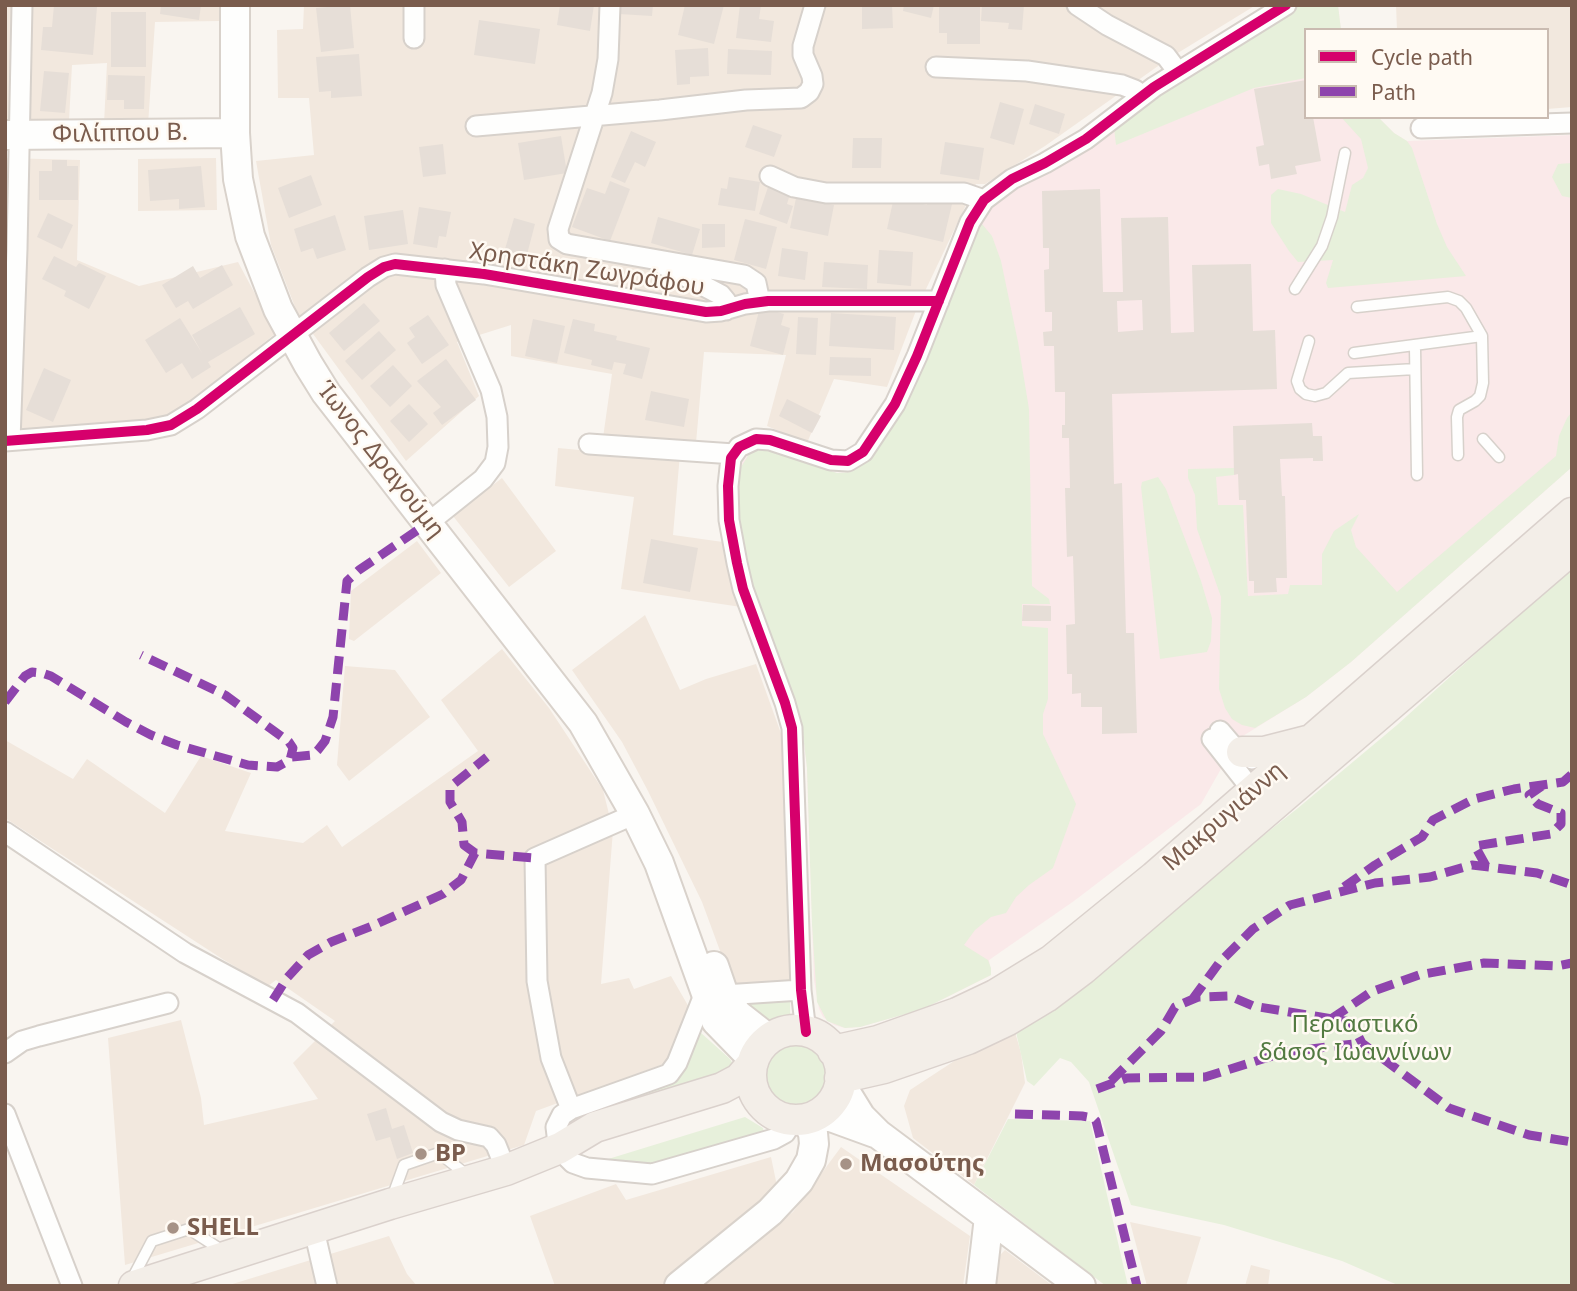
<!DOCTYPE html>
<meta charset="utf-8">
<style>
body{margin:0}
#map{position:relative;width:1577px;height:1291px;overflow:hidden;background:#f9f5f0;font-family:"Noto Sans",sans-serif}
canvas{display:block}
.frame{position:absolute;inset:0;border:7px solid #7a5c4d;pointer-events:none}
.legend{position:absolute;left:1304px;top:28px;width:245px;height:91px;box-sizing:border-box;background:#fffaf3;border:2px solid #cabbb1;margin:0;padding:9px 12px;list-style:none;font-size:21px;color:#7a5c4d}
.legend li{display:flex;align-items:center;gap:14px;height:35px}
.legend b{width:35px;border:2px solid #cabbb1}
</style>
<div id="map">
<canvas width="1577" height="1291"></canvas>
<div class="frame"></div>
<ul class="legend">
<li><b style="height:9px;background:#d6006c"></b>Cycle path</li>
<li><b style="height:9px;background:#8e44ad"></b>Path</li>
</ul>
</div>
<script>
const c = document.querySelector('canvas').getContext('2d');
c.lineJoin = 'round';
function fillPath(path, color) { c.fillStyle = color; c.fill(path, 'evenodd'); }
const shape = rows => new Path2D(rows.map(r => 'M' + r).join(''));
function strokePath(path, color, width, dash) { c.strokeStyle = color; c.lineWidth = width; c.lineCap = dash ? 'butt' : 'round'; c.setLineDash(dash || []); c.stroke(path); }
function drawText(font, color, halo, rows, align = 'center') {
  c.font = font + ' "Noto Sans",sans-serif'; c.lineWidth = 5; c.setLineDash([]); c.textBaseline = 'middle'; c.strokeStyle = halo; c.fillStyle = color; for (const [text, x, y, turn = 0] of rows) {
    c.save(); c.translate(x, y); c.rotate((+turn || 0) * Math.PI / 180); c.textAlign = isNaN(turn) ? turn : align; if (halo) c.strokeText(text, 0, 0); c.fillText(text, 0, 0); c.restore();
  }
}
const residential = shape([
 [5,5,220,5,220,21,155,22,148,125,104,124,107,63,72,65,69,121,5,119],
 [304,5,1256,5,1168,59,1045,146,985,184,976,184,917,308,887,387,834,379,807,443,767,426,786,355,704,352,696,443,681,442,673,535,723,542,741,607,621,589,634,497,555,486,558,448,601,452,612,374,511,356,511,325,457,342,479,396,406,461,297,312,271,245,256,161,314,155,309,98,278,98,277,30,303,29],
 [1396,5,1572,5,1572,107,1547,109,1547,30,1397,30],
 [5,158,80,160,77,260,139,286,238,262,276,333,185,407,164,418,106,427,19,433,26,238,5,238],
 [216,158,217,210,138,211,138,159],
 [502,478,556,551,509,587,453,516],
 [417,541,441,573,354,641,349,639,351,591],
 [645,615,680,690,706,679,756,664,783,739,794,983,733,986,702,902,648,791,622,742,572,670],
 [502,649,549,708,603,790,613,830,601,984,629,978,634,989,671,976,690,1009,669,1062,536,1111,524,1145,125,1265,108,1038,181,1020,201,1098,204,1125,318,1099,293,1063,335,1021,276,980,268,986,224,960,5,818,5,740,73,779,87,759,165,813,201,756,251,773,225,831,303,843,327,825,342,847,478,751,441,700],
 [345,666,395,670,430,717,349,781,337,765],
 [1015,1032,1021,1053,1025,1083,974,1185,913,1138,904,1106,910,1090,974,1048],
 [841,1147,970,1236,963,1286,696,1286,793,1212],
 [771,1157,777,1186,727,1233,660,1286,555,1286,530,1216,616,1184,626,1200],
 [1130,1222,1201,1237,1186,1286,1147,1286],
 [389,1236,407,1274,417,1286,226,1286],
 [1005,1250,1053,1286,996,1286,999,1256],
 [1251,1265,1270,1270,1268,1286,1245,1286]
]);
const medical = shape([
 [1338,5,1341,30,1306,30,1306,117,1378,117,1394,133,1407,141,1572,135,1572,467,1351,662,1306,697,1238,739,1201,804,1074,901,989,960,991,975,923,1009,860,1027,845,1028,834,1025,823,1017,819,1009,814,980,807,768,803,734,798,713,786,682,740,465,749,454,762,449,837,473,851,472,858,468,868,460,921,367,955,286,982,214,1017,183,1093,147,1121,117]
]);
const green = shape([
 [1295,5,1338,5,1341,30,1306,30,1306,78,1254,88,1116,145,1114,128,1116,123],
 [1341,117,1378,117,1394,133,1407,141,1412,148,1437,224,1447,247,1466,276,1328,288,1326,283,1333,260,1298,262,1289,251,1271,223,1271,195,1278,189,1301,194,1345,212,1352,185,1363,178,1368,168,1361,139],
 [1572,163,1572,198,1562,196,1552,177,1558,164],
 [982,224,992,236,1001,261,1018,342,1029,409,1032,586,1049,599,1050,604,1022,604,1022,626,1048,628,1048,699,1043,714,1043,734,1076,804,1053,868,1029,885,1016,897,1006,913,991,917,975,930,964,945,988,960,991,968,991,975,923,1009,860,1027,845,1028,827,1021,817,1002,812,924,807,768,803,734,798,713,749,584,736,510,738,472,749,454,762,449,837,473,851,472,868,460,921,367,955,286,977,226],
 [1572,412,1572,467,1351,662,1306,697,1255,728,1242,725,1232,719,1225,708,1219,689,1221,597,1197,529,1195,495,1188,478,1188,469,1234,468,1234,475,1216,477,1218,505,1243,505,1248,596,1288,594,1290,585,1322,585,1322,554,1334,531,1359,514,1351,530,1356,547,1397,592,1556,456,1559,436,1567,418],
 [1158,477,1166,489,1201,581,1212,618,1211,641,1207,652,1160,659,1141,487,1142,482],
 [1572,566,1572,1286,1400,1286,1342,1261,1224,1225,1131,1205,1089,1082,1071,1062,1060,1058,1034,1086,1027,1081,1016,1032,1298,808,1397,725],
 [741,997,790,1000,790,1015,768,1020,758,1018],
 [700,1032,730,1059,733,1064,731,1070,589,1117,584,1115,584,1113,661,1085],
 '763 1076a32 32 0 1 1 64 0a32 32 0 1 1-64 0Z',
 [745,1117,763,1128,764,1133,651,1168,605,1160],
 [1008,1119,1090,1121,1128,1286,1106,1286,974,1185]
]);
const building = shape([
 [54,5,97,7,93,55,41,50,43,27,52,27],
 [161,5,201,5,199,20,160,14],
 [350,5,354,48,321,52,316,8],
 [560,5,594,5,590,31,557,25],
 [620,5,653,5,652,16,619,14],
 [685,5,724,5,714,44,678,35],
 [740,5,761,5,759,19,774,21,771,42,736,38],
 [862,5,892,5,893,28,862,29],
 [904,5,934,5,931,18,903,11],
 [939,5,980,5,980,44,947,44,947,33,939,33],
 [982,5,1024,5,1022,30,1008,29,1009,23,981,21],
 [111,12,146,12,146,67,111,67],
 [479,20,540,29,535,64,474,55],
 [708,48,709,76,690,77,690,84,677,85,675,50],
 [728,49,772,51,771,75,727,74],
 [359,54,362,96,331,98,331,91,319,92,316,57],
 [44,71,69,73,65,113,40,111],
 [108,75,145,76,144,109,124,109,124,100,107,100],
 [1306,80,1306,117,1313,117,1321,161,1295,166,1297,174,1271,179,1269,164,1259,166,1256,147,1264,145,1254,89],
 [1000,102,1024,109,1014,145,990,138],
 [1035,104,1065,114,1059,134,1029,124],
 [753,125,782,135,774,157,745,147],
 [631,131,656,142,645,167,635,162,625,183,611,177],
 [561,136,567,173,524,180,518,143],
 [853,138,882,138,881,168,852,168],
 [945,142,984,148,979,180,940,174],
 [443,144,446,174,423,177,419,147],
 [52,160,67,160,67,166,78,166,78,200,39,200,39,171,52,171],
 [201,166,205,207,179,209,179,199,150,201,148,170],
 [311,175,322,205,289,218,278,188],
 [729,177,760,182,755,211,718,205,721,188,727,189],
 [610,181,630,189,610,241,572,227,587,188,605,194],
 [768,187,790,194,787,204,793,206,787,224,759,214],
 [1100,189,1103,292,1123,292,1121,218,1168,217,1171,333,1194,332,1192,265,1251,264,1253,331,1275,330,1277,389,1112,394,1114,484,1122,483,1126,633,1134,633,1137,733,1102,734,1102,707,1081,707,1081,693,1072,694,1072,674,1067,674,1066,625,1075,624,1073,556,1067,557,1065,488,1070,488,1069,438,1062,438,1062,425,1065,425,1065,392,1055,392,1054,346,1044,346,1043,332,1052,331,1052,312,1045,312,1044,270,1049,269,1049,248,1043,248,1042,191],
 [1142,300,1143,330,1118,332,1117,301],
 [929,194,953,200,943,242,887,229,894,197,927,205],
 [796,198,834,205,828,236,790,228],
 [419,207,451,212,446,237,439,236,437,248,413,244],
 [403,210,408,244,369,250,364,216],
 [48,213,73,225,62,249,37,237],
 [335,215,346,250,317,259,313,248,301,252,294,229],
 [658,217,700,229,692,255,651,243],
 [514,218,535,224,525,262,503,256],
 [745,219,777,227,766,269,734,260],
 [702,224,725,224,725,247,702,248],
 [782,248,808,252,805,280,778,276],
 [879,250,913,252,911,286,877,283],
 [54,256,76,267,79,263,106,276,89,309,64,296,66,291,42,279],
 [824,262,868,265,867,289,822,287],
 [222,265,233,285,193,309,188,301,176,308,162,285,193,266,200,278],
 [364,303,380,321,344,351,329,333],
 [240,307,255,334,208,362,211,367,192,379,182,363,166,373,145,340,180,318,202,353,192,335],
 [760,307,784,314,781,325,790,328,783,355,750,346],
 [831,313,896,317,894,350,829,346],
 [428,315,449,345,422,364,407,343,415,337,409,328],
 [798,317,818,318,816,355,796,354],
 [533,319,565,326,557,363,525,356],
 [573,319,595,324,594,331,617,336,616,340,650,348,642,379,623,374,626,364,614,362,612,370,591,365,592,360,564,353],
 [379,331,396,350,362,380,345,361],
 [830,357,871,358,871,376,829,375],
 [446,359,476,400,442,425,433,413,441,407,417,381],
 [393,365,412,386,390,407,370,386],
 [44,368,71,380,53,422,26,410],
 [651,391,689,399,684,427,645,420],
 [787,399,821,416,812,433,779,416],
 [409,404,428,424,409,442,390,421],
 [1312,423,1313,436,1322,436,1323,461,1313,461,1313,458,1280,459,1282,496,1285,496,1287,578,1276,578,1277,592,1254,593,1254,581,1249,581,1246,500,1239,500,1238,474,1234,475,1233,426],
 [651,539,698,548,690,592,643,583],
 [1023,605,1051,606,1051,621,1022,621],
 [386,1108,392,1129,404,1125,413,1153,397,1159,390,1137,376,1141,367,1114]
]);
const lane = shape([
 [1295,289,1322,246,1332,217,1345,153],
 [1357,307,1448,297,1459,301,1466,308,1482,336,1483,383,1480,396,1475,401,1459,410,1457,417,1458,455],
 [1309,341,1297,381,1300,389,1306,394,1315,396,1326,393,1348,373,1415,369],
 [1415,347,1417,475],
 [1354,353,1482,336],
 [1483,439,1499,457],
 [392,1198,404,1165,439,1153,467,1175],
 [131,1281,152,1241,189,1229,223,1251]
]);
const street = shape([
 [610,5,608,59,602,93,558,229,559,239,567,244,744,275,756,283,760,302],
 [1077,5,1107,25,1166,56,1178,72],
 [414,38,414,5],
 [936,67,1027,71,1122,85,1135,90,1141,96],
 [476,126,660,110,746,100,801,98,809,92,813,84,812,76,803,55,803,46,815,5],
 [1421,128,1572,123],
 [770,176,794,187,826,193,964,193,984,200],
 [662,264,721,295,726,301,726,310],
 [10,440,17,249,22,5],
 [5,441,147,430,171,425,197,409,368,277,384,267,395,264,484,274,706,312,721,311,745,304,768,301,939,301],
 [589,444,734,454],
 [428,523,483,479,495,463,498,447,497,417,491,390,446,285,445,269],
 [1220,731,1232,745,1252,759],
 [1212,739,1260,800],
 [5,832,185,953,297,1013,441,1122,458,1130,489,1137,496,1145,506,1170],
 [704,995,677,1063,669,1074,571,1109,562,1115,556,1127,558,1143,561,1151,573,1163,587,1168,652,1174,774,1139,785,1133,793,1120],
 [724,995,801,990],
 [806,1032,801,990,792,728,785,703,743,589,737,563,729,520,728,486,731,458,739,447,756,439,770,440,831,460,848,461,863,452,895,404,917,356,970,222,984,200,1012,179,1045,163,1086,139,1154,87,1286,5],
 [5,1053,22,1041,39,1036,168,1003],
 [571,1109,551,1058,537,981,535,858,635,814],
 [5,1114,72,1286],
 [314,1230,327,1286]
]);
const secondary = shape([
 [235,5,235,133,238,179,250,236,278,309,308,364,326,393,583,723,635,814,659,863,716,1021,754,1060],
 [5,135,235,133],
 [714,966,724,995,737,1014,769,1039],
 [840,1083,861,1117,878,1134,989,1217,981,1286],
 [815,1116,831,1117,875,1133],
 [989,1217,1081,1286],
 [679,1286,770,1212,799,1181,811,1160,814,1144,813,1133,806,1119]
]);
const primary = shape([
 [1242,752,1264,752,1307,741],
 '751 1075a45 45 0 1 1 90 0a45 45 0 1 1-90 0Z',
 [833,1051,878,1041,957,1013,995,995,1052,960,1154,877,1572,513],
 [840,1078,884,1068,968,1039,1008,1020,1046,997,1083,969,1572,549],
 [134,1286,390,1204,506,1170,560,1148,595,1127,722,1088,739,1079,752,1064]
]);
const quiet = shape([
 [5,702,25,676,32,672,42,673,51,676,126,722,151,735,177,745,248,765,277,767,290,760,293,748,289,742,225,695,141,655],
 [292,757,313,755,318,750,325,741,333,717,347,581,359,570,428,523],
 [475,853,464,845,462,822,450,802,450,787,487,757],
 [1486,866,1475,846,1551,834,1561,824,1561,813,1538,804,1529,795,1542,786],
 [1344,887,1375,865,1422,837,1433,820,1474,799,1514,789,1563,782,1572,774],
 [273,1000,287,978,308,955,331,942,372,926,443,894,461,880,475,853,535,858],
 [1192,1000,1219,963,1253,929,1290,905,1375,883,1430,877,1472,865,1537,873,1572,885],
 [1331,1019,1371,992,1419,975,1484,963,1557,966,1572,963],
 [5,1053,6,1053],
 [1111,1081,1161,1031,1175,1007,1198,997,1230,996,1253,1006,1351,1022,1362,1043],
 [1097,1089,1127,1078,1205,1077,1285,1052,1362,1043,1449,1108,1529,1135,1572,1142],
 [1015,1114,1082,1116,1093,1118,1096,1121,1137,1286]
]);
const cycleway = shape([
 [5,441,147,430,171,425,197,409,368,277,384,267,395,264,484,274,706,312,721,311,745,304,768,301,939,301],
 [806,1032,801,990,792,728,785,703,743,589,737,563,729,520,728,486,731,458,739,447,756,439,770,440,831,460,848,461,863,452,895,404,917,356,970,222,984,200,1012,179,1045,163,1086,139,1154,87,1286,5]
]);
const markers = [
 [421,1154,7,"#a69286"],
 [846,1164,7,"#a69286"],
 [173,1228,7,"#a69286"]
];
const streetNames = [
 ["Φιλίππου Β.",120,134,-1],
 ["Χρηστάκη Ζωγράφου",587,270,9],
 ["Ίωνος Δραγούμη",380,460,52],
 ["Μακρυγιάννη",1224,817,-41]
];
const parkNames = [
 ["Περιαστικό",1355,1025],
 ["δάσος Ιωαννίνων",1355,1053]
];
const poiNames = [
 ["BP",435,1154],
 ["Μασούτης",860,1164],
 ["SHELL",187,1228]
];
fillPath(residential, '#f2e8de');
fillPath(medical, '#fae9e9');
fillPath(green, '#e7f0db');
fillPath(building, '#e6ded7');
strokePath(lane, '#d7d1cb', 13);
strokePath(street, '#d7d1cb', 23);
strokePath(secondary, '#d9d2cb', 32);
strokePath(primary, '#dad1cc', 33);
strokePath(lane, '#fefefd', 10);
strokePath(street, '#fefefd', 19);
strokePath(secondary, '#fefefd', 28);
strokePath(primary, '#f3eee8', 30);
strokePath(quiet, '#8e44ad', 9, [18, 9]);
strokePath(cycleway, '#d6006c', 10);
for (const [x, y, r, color] of markers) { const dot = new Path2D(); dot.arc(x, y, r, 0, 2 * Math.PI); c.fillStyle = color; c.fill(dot); strokePath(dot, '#fffaf3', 2.5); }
drawText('24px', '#7a5c4d', '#fffaf3', streetNames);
drawText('24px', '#537a41', '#fffaf3', parkNames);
drawText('bold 24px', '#7a5c4d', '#fffaf3', poiNames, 'left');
</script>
